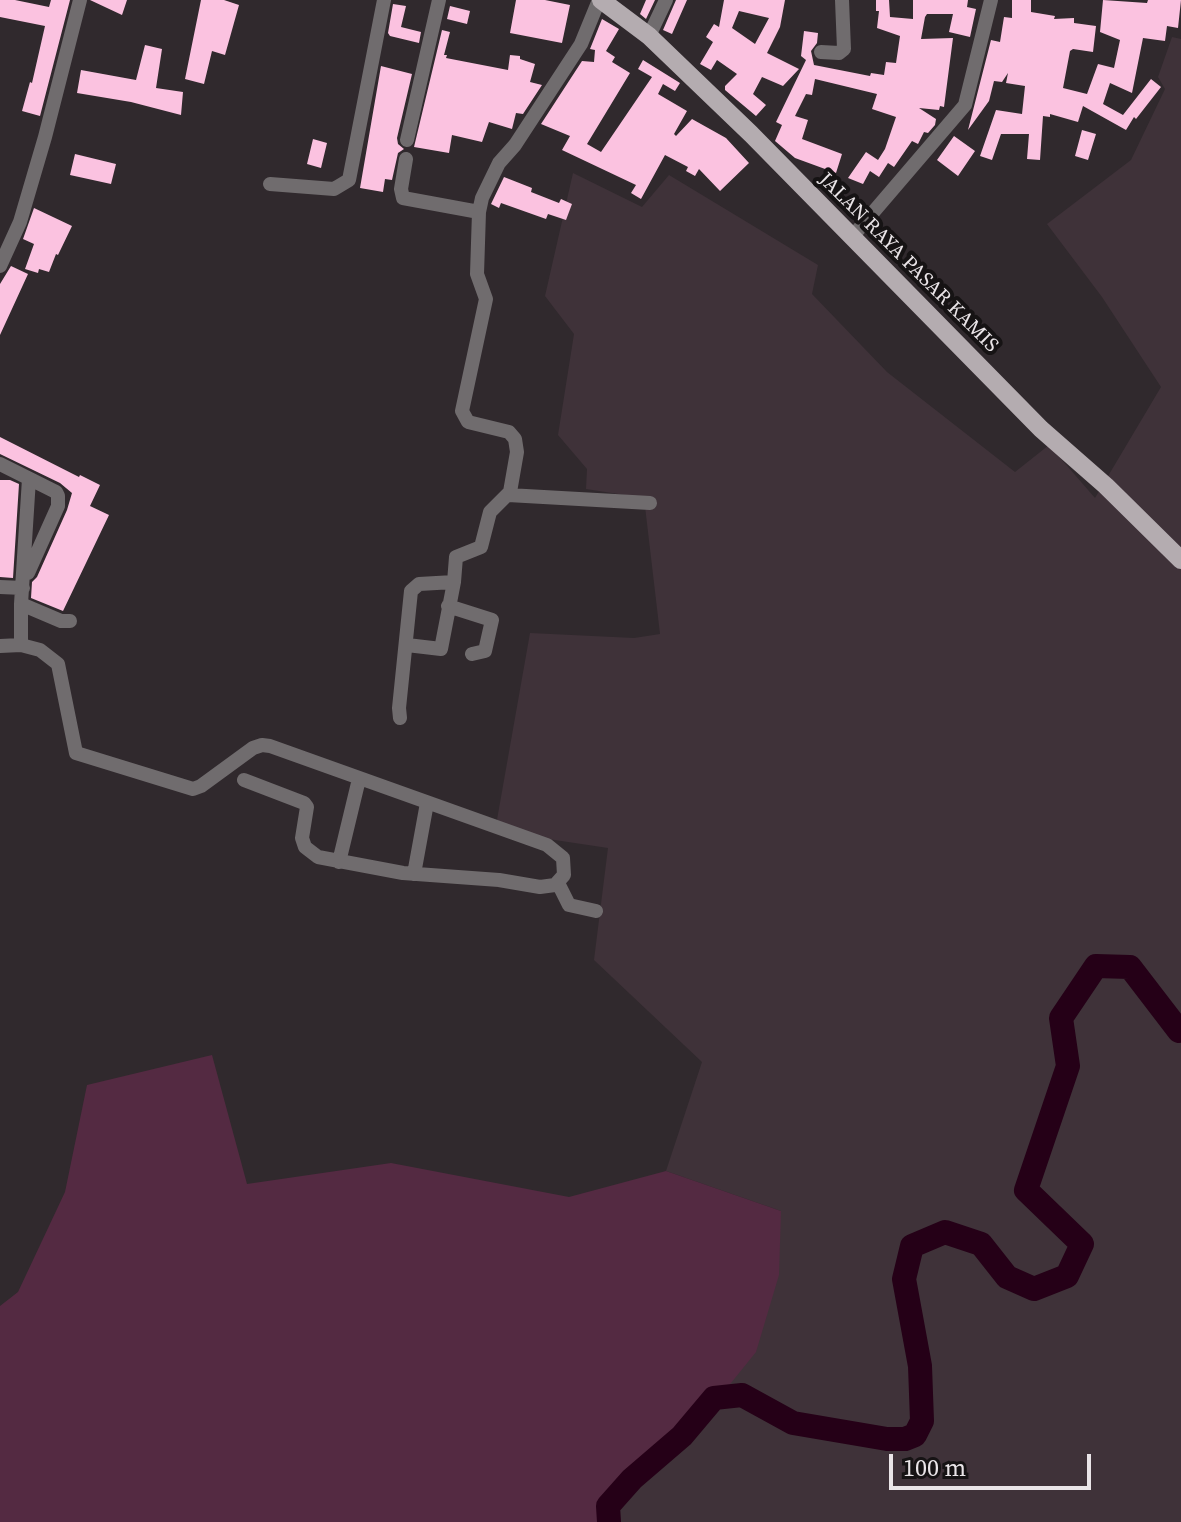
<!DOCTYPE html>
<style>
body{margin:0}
#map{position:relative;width:1181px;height:1522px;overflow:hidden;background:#30292d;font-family:"Source Serif 4",serif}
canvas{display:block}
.scale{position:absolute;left:889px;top:1454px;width:202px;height:36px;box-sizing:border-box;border:4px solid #eae5e8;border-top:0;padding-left:10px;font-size:24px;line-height:28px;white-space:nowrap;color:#eae5e8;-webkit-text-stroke:6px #161314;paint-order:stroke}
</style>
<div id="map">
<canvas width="1181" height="1522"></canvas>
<div class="scale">100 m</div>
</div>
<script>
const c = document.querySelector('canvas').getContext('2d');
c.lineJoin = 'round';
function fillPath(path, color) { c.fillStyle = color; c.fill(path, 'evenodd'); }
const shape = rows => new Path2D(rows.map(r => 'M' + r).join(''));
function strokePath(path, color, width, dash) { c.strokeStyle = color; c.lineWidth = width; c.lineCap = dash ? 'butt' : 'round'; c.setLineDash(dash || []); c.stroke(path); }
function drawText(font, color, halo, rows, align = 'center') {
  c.font = font + ' "Source Serif 4",serif'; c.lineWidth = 8; c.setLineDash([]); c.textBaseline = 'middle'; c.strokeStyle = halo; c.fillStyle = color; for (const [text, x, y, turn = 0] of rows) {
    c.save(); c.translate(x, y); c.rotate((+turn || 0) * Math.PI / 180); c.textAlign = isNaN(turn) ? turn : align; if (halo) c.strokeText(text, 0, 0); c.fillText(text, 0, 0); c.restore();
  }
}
const built = shape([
 [1172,37,1181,39,1181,1522,615,1522,614,1513,693,1430,781,1211,666,1171,702,1062,594,960,608,848,495,831,530,633,634,638,660,634,644,498,586,489,587,469,558,435,574,334,545,296,573,173,642,207,669,175,818,265,812,294,887,372,1015,472,1049,445,1095,498,1161,387,1102,297,1047,224,1131,160,1165,89,1158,77]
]);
const green = shape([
 [212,1055,247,1184,391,1163,569,1197,666,1171,781,1211,779,1275,756,1352,693,1430,614,1513,615,1522,0,1522,0,1306,18,1292,65,1192,87,1085]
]);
const river = shape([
 [609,1522,608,1506,632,1479,682,1436,714,1398,742,1395,793,1423,887,1439,905,1439,915,1435,922,1421,920,1366,904,1279,912,1246,945,1232,981,1244,1007,1277,1034,1289,1067,1276,1082,1244,1026,1190,1068,1066,1061,1018,1096,966,1130,967,1179,1031,1181,1029]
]);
const building = shape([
 [0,0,15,0,49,7,51,0,70,0,40,116,22,111,30,82,32,83,45,26,0,17],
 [90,0,127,0,122,15],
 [201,0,224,0,239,5,225,55,212,51,204,84,185,79],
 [516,0,545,0,570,5,562,43,510,33],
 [646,0,655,0,646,19,640,14],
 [676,0,687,0,672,34,663,30],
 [724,0,785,0,780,27,767,53,799,69,783,86,762,77,753,94,766,105,756,116,725,90,725,86,737,74,717,60,711,70,700,64,713,42,706,37,714,24,719,27],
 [739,11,769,18,755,44,732,28],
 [876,0,889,0,890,17,913,19,913,0,968,0,967,7,976,9,970,37,949,32,953,14,927,14,925,17,921,39,953,38,944,107,940,106,939,110,919,108,936,119,935,125,928,133,924,132,918,144,912,141,894,167,888,163,879,177,870,171,863,184,848,178,866,152,878,160,885,149,896,117,872,109,877,94,815,79,812,95,806,94,795,116,808,120,802,139,842,154,836,173,795,158,775,141,782,125,776,122,806,60,801,56,804,31,818,33,817,43,811,51,814,65,870,76,871,73,884,75,886,62,896,63,900,36,877,28,879,11,876,11],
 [1012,0,1031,0,1031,12,1055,16,1054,19,1074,18,1074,23,1096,26,1093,52,1073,49,1070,51,1063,88,1087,94,1098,64,1114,68,1120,40,1100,32,1103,0,1147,3,1148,0,1181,0,1178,28,1167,26,1165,41,1143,38,1132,93,1110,83,1103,104,1123,115,1151,79,1161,87,1136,119,1134,117,1126,130,1083,106,1078,122,1050,114,1050,117,1043,116,1040,160,1027,159,1029,134,1001,134,992,160,980,156,996,110,1022,114,1025,86,1006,83,1008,73,1002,82,994,81,989,101,968,130,991,40,1000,42,1004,17,1012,18],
 [393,4,406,6,401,27,421,32,419,43,390,36,388,33],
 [450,6,470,11,467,24,447,19],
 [602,19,619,29,606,51,615,57,612,62,630,73,587,144,601,152,652,77,638,69,643,60,680,83,675,91,663,84,658,94,687,111,674,134,676,136,692,119,726,138,749,163,720,191,699,169,695,176,686,171,688,167,665,155,641,199,631,193,636,185,562,150,570,136,541,124,582,61,594,62,595,50,590,49],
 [442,30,450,32,444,55,447,55,446,58,508,70,510,55,520,56,520,59,535,64,530,82,542,85,523,114,516,113,512,129,489,122,482,142,452,135,449,153,414,147],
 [145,45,162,49,156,88,183,92,181,115,131,102,77,93,81,70,136,80],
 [381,66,412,74,397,138,398,144,404,149,398,153,392,180,385,179,383,192,360,188],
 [1082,130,1096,134,1088,160,1075,156],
 [954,136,975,151,958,176,937,160],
 [313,139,327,143,321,168,307,164],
 [75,154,116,164,111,184,70,175],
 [504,177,532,188,531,192,559,203,561,199,572,204,566,220,548,214,546,219,501,203,499,208,491,204],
 [34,208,72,226,58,255,56,254,49,272,39,269,38,273,25,269,34,244,23,239],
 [11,266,28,274,0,335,0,284],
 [0,437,79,477,80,475,100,485,90,506,109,515,63,611,31,598,32,582,37,577,67,510,72,493,60,483,0,454],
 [0,480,10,480,19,484,13,578,0,577]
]);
const minor = shape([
 [649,36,666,0],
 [821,52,839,53,844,49,842,0],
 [407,140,439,0],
 [406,159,401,189,403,198,479,212],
 [270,184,334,189,349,180,384,0],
 [852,237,965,105,991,0],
 [0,266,20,222,45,137,80,0],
 [0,464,56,492,58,496,58,506,28,573],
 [508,495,650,503],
 [0,587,23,588],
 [21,604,61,621,70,621],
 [448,606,492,620,485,651,472,654],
 [21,645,21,604,29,479],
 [407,645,441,649,454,582,456,557,481,547,490,512,510,492,517,452,515,439,509,432,468,422,462,411,486,299,477,274,479,212,482,198,499,163,515,145,581,44,599,0],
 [0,646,21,645,40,650,58,664,76,753,193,789,201,786,253,748,262,745,270,746,547,845,563,858,564,875,555,885,540,887,499,880,403,873,318,857,305,847,302,838,307,807,304,803,244,780],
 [400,718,399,708,411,591,419,584,454,582],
 [339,862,359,779],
 [414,874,427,803],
 [558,883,569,905,596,911]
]);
const major = shape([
 [601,0,649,36,751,134,1041,429,1106,486,1181,560]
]);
const streetNames = [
 ["JALAN RAYA PASAR KAMIS",908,263,45]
];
fillPath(built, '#3f3239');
fillPath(green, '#542a42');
strokePath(river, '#250017', 24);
fillPath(building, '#fbc2e0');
strokePath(minor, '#706c6e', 14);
strokePath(major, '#b4acb0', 18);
drawText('20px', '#eae5e8', '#161314', streetNames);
</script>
